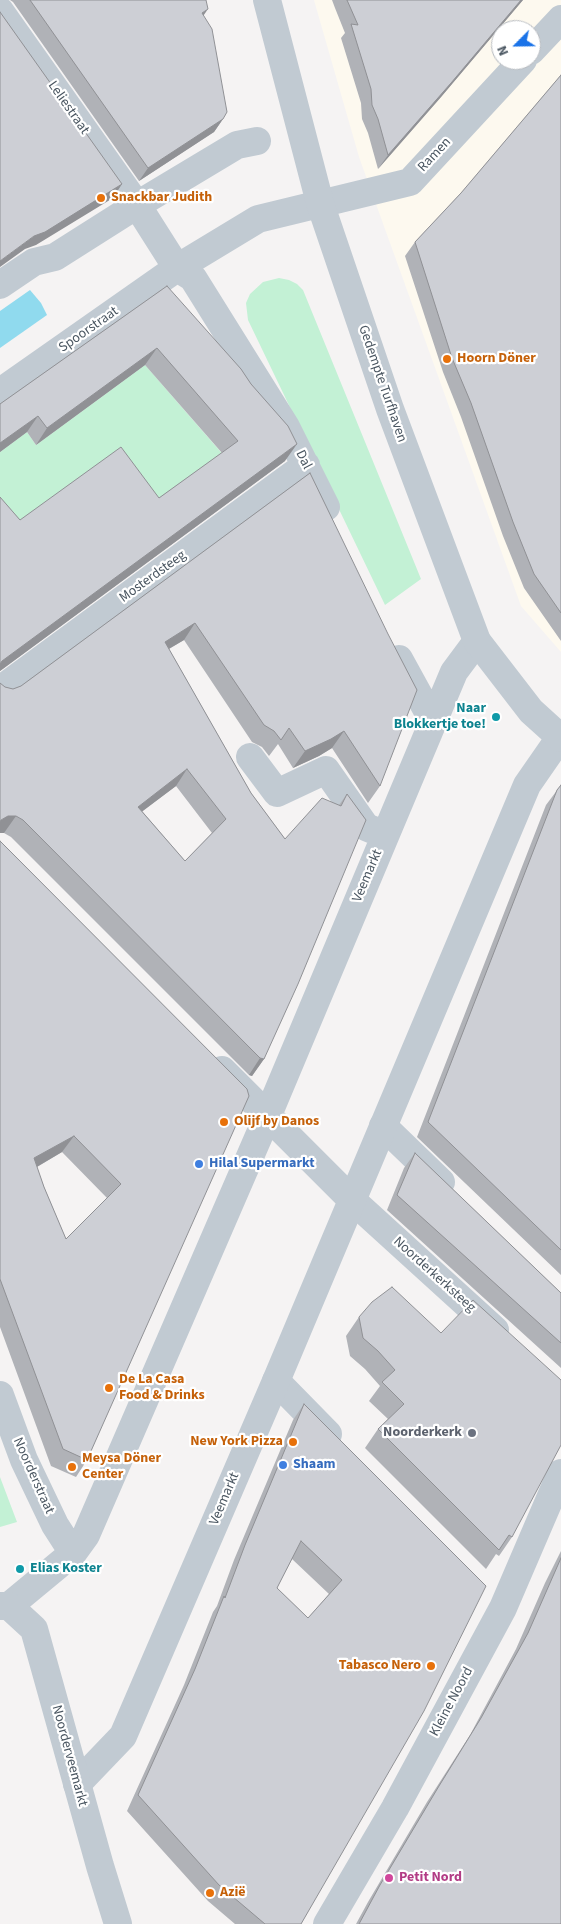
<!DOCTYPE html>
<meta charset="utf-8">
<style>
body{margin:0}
#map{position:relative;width:561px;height:1924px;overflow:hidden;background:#f5f3f3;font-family:"Source Sans 3",sans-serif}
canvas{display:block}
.north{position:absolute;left:491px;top:20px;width:50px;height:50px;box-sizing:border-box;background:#fff;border:1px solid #b7bbc0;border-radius:50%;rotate:247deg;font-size:14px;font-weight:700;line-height:20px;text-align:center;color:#4a5661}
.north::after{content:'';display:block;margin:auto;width:18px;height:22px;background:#1a73e8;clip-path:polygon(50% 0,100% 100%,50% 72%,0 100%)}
</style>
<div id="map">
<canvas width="561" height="1924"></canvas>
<div class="north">N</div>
</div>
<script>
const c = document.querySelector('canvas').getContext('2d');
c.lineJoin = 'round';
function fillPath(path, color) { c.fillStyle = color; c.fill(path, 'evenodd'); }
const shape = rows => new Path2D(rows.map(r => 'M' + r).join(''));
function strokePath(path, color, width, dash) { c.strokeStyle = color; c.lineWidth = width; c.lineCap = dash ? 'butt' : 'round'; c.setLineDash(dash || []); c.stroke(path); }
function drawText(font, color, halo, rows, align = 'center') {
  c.font = font + ' "Source Sans 3",sans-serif'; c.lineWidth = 4.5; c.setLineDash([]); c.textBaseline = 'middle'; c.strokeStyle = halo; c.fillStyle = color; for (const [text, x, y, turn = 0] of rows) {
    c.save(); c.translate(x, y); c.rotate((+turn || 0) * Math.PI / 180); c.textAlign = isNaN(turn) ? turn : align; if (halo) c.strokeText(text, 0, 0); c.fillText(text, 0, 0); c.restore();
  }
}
const commercial = shape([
 [314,0,561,0,561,652,521,606,359,157],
 [501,30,531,30,531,60,501,60]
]);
const green = shape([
 [279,278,289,280,297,284,303,290,421,579,385,605,248,320,246,303,250,294,263,282],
 [145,365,226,458,147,515,9,537,0,527,0,452,27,432,36,445],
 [0,1477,17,1522,0,1527]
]);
const water = shape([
 [30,290,41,303,47,315,0,348,0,311]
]);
const pedestrian = shape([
 [383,1126,441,1182],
 [352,1200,495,1330],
 [276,1381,328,1434],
 [327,1924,395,1808,503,1608,561,1473]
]);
const minor = shape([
 [0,11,137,205,177,268,193,278,286,427,326,507],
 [531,51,561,19],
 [0,285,34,262,55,257,137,205,237,145,257,141],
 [0,392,177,268,258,219,410,182,523,60],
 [399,659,433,721],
 [0,690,306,465],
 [250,757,277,793,326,770,366,827,385,835],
 [222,1070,352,1200],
 [0,1395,24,1460,55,1525,73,1553],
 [9,1606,73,1553,86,1535,268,1115,454,672,477,641],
 [77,1784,123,1736,276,1381,527,785,561,736]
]);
const tertiary = shape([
 [267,0,320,203,390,409,477,641,531,711,561,738],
 [0,1606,9,1606,34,1629,100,1866,118,1924]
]);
const wall = shape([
 [10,0,206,0,203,16,223,119,214,132,139,181,13,2],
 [332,0,523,0,441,97,378,169,368,133,362,119,361,103,341,38,345,33,335,8],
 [561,75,561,641,524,588,503,536,461,417,443,372,405,256,415,242,461,193],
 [167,286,285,461,0,671,0,497,20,520,159,498,222,453,145,365,36,445,27,432,0,452,0,404],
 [310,473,380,786,368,803,332,748,319,756,293,768,278,744,269,756,262,747,252,742,184,640,169,649,251,793,285,839,339,805,347,794,264,1059,252,1076,249,1075,11,837,4,833,5,687,13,689,21,686],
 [176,786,212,833,185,861,142,811],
 [561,785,561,1275,417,1137,546,805],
 [0,841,247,1089,87,1460,76,1477,51,1466,0,1327],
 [62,1152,107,1198,66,1239,44,1187,37,1167],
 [415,1153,561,1293,561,1368,387,1210,404,1168],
 [359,1317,512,1537,499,1556,496,1554,486,1569,365,1448,378,1429,388,1419,369,1401,380,1386,365,1369,350,1356,346,1336],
 [304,1404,486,1586,301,1924,235,1924,208,1901,127,1811,184,1685,213,1612,217,1606,234,1560,293,1420],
 [292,1559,329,1594,308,1618,277,1588],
 [561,1551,561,1924,356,1924,368,1902,427,1802,470,1735,516,1649,545,1583]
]);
const shadedWall = shape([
 [521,0,523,0,441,97,378,169,388,155],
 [208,9,199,22,202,13],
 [223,119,214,132,139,181,148,168],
 [122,184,113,198,36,245,25,249,0,267,0,261,34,236],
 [157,348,145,365,36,445,47,428],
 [38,416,27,432,0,452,0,443],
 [297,444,285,461,0,671,0,664,2,661],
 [195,623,184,640,153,658,165,642],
 [344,731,332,748,319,756,293,768,305,751],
 [187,769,176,786,127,823,138,807],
 [8,816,16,816,4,833,0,833,0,821,1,820],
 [260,1058,264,1059,252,1076,249,1075],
 [74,1136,62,1152,23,1175,34,1158]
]);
const building = shape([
 [30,0,206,0,208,9,202,13,212,29,227,112,223,119,148,168,30,0],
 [347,0,521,0,451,83,388,155,378,119,372,105,371,89,351,24,358,25,347,0],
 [0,12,122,184,45,232,34,236,0,261,0,12],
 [561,75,561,613,534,574,513,522,471,403,452,358,415,242,461,193,561,75],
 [167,286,241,369,251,384,288,426,297,444,2,661,0,664,0,497,20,520,121,447,159,498,238,441,157,348,47,428,38,416,0,443,0,404,167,286],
 [310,473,388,634,417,690,380,786,344,731,331,739,305,751,289,728,281,740,274,731,264,725,195,623,165,642,251,793,285,839,322,798,341,806,347,794,366,820,298,984,264,1059,260,1058,23,820,16,816,8,816,1,820,0,822,0,683,5,687,13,689,21,686,310,473],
 [187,769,226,819,185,861,138,807,187,769],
 [561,785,561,1250,428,1122,557,790,561,785],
 [0,841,247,1089,249,1096,87,1460,63,1449,0,1279,0,841],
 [74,1136,121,1184,66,1239,44,1187,34,1158,74,1136],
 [415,1153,561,1293,561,1343,397,1195,415,1153],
 [392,1287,441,1333,473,1300,561,1380,561,1445,512,1537,509,1535,499,1550,378,1429,404,1404,382,1382,395,1370,378,1351,363,1338,359,1317,372,1302,392,1287],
 [304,1404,486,1586,424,1711,301,1924,265,1924,219,1885,138,1795,195,1669,224,1596,225,1598,245,1545,304,1404],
 [301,1541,342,1580,308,1618,277,1588,301,1541],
 [561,1558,561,1924,359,1924,380,1885,439,1786,481,1718,528,1633,561,1558]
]);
const markers = [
 [101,198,5,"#e8710a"],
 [447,359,5,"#e8710a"],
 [496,717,5,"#0f9aa8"],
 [224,1122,5,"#e8710a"],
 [199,1164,5,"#3f7fe0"],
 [109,1388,5,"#e8710a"],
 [472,1433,5,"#6b7280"],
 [293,1442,5,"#e8710a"],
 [283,1465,5,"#3f7fe0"],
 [72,1467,5,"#e8710a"],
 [20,1569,5,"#0f9aa8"],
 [431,1666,5,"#e8710a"],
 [389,1878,5,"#d1479c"],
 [210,1893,5,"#e8710a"]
];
const streetNames = [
 ["Leliestraat",68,108,55],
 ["Ramen",435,155,-47],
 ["Spoorstraat",89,330,-35],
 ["Gedempte Turfhaven",382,384,71],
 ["Dal",303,460,63],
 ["Mosterdsteeg",153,577,-36],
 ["Veemarkt",368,876,-67],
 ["Noorderkerksteeg",434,1275,42],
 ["Noorderstraat",33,1476,66],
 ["Veemarkt",225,1499,-67],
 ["Kleine Noord",452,1702,-62],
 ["Noorderveemarkt",69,1756,75]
];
const foodNames = [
 ["Snackbar Judith",111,198],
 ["Hoorn Döner",457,359],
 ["Olijf by Danos",234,1122],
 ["De La Casa",119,1380],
 ["Food & Drinks",119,1396],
 ["New York Pizza",283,1442,"right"],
 ["Meysa Döner",82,1459],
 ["Center",82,1475],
 ["Tabasco Nero",421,1666,"right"],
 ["Azië",220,1893]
];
const cultureNames = [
 ["Naar",486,709],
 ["Blokkertje toe!",486,725],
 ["Elias Koster",30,1569,"left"]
];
const shopNames = [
 ["Hilal Supermarkt",209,1164],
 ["Shaam",293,1465]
];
const worshipNames = [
 ["Noorderkerk",462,1433]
];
const hotelNames = [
 ["Petit Nord",399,1878]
];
fillPath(commercial, '#fdf9ef');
fillPath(green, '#c3f1d5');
fillPath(water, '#90daee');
strokePath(pedestrian, '#c1cad2', 28);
strokePath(minor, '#c1cad2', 28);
strokePath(tertiary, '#c1cad2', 28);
fillPath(wall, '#b0b2b7');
fillPath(shadedWall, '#909195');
fillPath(building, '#cdcfd5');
strokePath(building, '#909195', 1);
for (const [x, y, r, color] of markers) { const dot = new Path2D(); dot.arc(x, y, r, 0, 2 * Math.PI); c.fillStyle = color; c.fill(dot); strokePath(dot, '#fff', 2); }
drawText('14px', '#4a5661', '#fff', streetNames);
drawText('bold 14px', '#c56008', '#fff', foodNames, 'left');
drawText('bold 14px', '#0d838f', '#fff', cultureNames, 'right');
drawText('bold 14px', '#366cbe', '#fff', shopNames, 'left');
drawText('bold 14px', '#5b616d', '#fff', worshipNames, 'right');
drawText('bold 14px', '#b23c85', '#fff', hotelNames, 'left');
</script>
